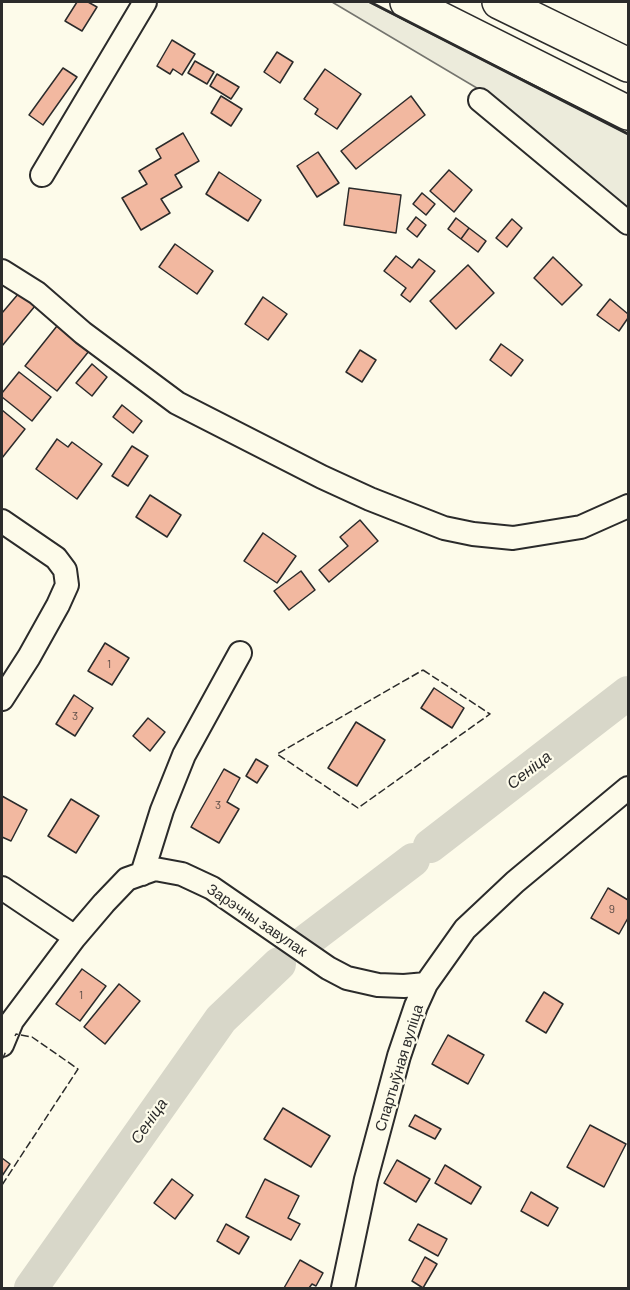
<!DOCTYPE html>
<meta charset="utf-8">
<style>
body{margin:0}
#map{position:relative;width:630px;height:1290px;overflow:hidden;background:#fdfbea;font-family:Barlow,sans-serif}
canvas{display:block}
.frame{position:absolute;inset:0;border:3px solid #2b2b2b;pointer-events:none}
</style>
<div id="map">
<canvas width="630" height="1290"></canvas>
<div class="frame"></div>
</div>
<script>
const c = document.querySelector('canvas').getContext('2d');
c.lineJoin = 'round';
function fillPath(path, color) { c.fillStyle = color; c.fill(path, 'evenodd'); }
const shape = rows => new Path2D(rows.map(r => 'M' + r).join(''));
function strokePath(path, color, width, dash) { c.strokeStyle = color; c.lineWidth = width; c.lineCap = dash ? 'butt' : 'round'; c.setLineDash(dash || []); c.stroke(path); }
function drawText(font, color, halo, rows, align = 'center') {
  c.font = font + ' Barlow,sans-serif'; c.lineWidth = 4.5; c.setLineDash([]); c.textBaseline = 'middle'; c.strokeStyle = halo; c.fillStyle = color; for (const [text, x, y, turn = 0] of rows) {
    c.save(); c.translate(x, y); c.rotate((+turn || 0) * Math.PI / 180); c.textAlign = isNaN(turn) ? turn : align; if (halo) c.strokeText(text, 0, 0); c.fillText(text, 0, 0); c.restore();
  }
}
const green = shape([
 [332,2,369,2,628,134,628,210,492,97,332,2]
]);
const river = shape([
 [430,846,628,693],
 [305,942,413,860],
 [31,1288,221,1019,279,964]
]);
const building = shape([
 [77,2,88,2,97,7,82,31,65,21,77,2],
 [172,40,195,54,182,75,173,69,170,74,157,66,172,40],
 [277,52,293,62,280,83,264,72,277,52],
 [195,61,214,72,207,84,188,73,195,61],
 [63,68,77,77,43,125,29,115,63,68],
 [325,69,361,94,337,129,315,114,318,109,304,99,325,69],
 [217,74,239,87,231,99,210,86,217,74],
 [221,96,242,109,231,126,211,113,221,96],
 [411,96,425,115,356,169,341,151,411,96],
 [183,133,199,161,175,175,182,187,161,199,170,213,141,230,122,198,147,184,139,171,161,158,156,149,183,133],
 [318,152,339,183,317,197,297,166,318,152],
 [449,170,472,190,454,212,430,191,449,170],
 [219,172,261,200,248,221,206,194,219,172],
 [349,188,401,195,396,233,344,225,349,188],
 [422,193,435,204,426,215,413,204,422,193],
 [416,217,426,225,417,237,407,229,416,217],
 [456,218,469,228,461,239,448,229,456,218],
 [512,219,522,228,507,247,496,238,512,219],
 [469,228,486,241,478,252,461,239,469,228],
 [175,244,213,271,197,294,159,267,175,244],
 [396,256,412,268,419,259,435,271,410,302,401,295,406,288,384,271,396,256],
 [553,257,582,285,562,305,534,278,553,257],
 [468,265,494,293,456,329,430,301,468,265],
 [19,293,35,306,2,346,2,313,19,293],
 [263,297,287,314,268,340,245,324,263,297],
 [610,299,628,314,628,318,619,331,597,315,610,299],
 [57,326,89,351,57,391,25,366,57,326],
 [501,344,523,360,511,376,490,360,501,344],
 [360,350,376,360,362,382,346,372,360,350],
 [92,364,107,377,92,396,76,383,92,364],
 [19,372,51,397,32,421,2,397,2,393,19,372],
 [122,405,142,421,133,433,113,417,122,405],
 [2,410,25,429,2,458,2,410],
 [57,439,68,447,72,442,102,464,77,499,36,469,57,439],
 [132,446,148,456,128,486,112,476,132,446],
 [150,495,181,515,167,537,136,517,150,495],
 [360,520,378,541,329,582,319,570,348,546,340,537,360,520],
 [263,533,296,556,277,583,244,561,263,533],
 [301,571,315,590,289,610,274,591,301,571],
 [105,643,129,658,112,685,88,671,105,643],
 [434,688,464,708,452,728,421,708,434,688],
 [74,695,93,708,75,736,56,724,74,695],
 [148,718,165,732,150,751,133,736,148,718],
 [356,722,385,740,357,786,328,768,356,722],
 [256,759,268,766,257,783,246,776,256,759],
 [224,769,240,778,227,802,239,809,219,843,191,827,224,769],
 [2,796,27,810,11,841,2,837,2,796],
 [71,799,99,816,76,853,48,836,71,799],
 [608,888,628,900,628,918,619,934,591,918,608,888],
 [82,969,106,986,80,1021,56,1004,82,969],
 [119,984,140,1001,105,1044,84,1027,119,984],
 [544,992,563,1004,546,1033,526,1021,544,992],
 [448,1035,484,1055,468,1084,432,1064,448,1035],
 [283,1108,330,1136,311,1167,264,1139,283,1108],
 [415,1115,441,1129,435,1139,409,1126,415,1115],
 [590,1125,626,1144,604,1187,567,1167,590,1125],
 [2,1158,10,1164,2,1176,2,1158],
 [397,1160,430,1179,416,1202,384,1183,397,1160],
 [445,1165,481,1187,471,1204,435,1183,445,1165],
 [172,1179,193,1195,175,1219,154,1203,172,1179],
 [265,1179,299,1196,288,1218,300,1224,291,1240,246,1217,265,1179],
 [531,1192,558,1208,548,1226,521,1211,531,1192],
 [226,1224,249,1237,239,1254,217,1241,226,1224],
 [418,1224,447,1239,438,1256,409,1240,418,1224],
 [425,1257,437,1264,423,1288,412,1281,425,1257],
 [300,1260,323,1273,316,1286,312,1284,309,1288,284,1288,300,1260]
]);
const minor = shape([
 [480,100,628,223],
 [42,175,145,2],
 [2,271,37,293,83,333,177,403,322,477,370,499,444,528,473,534,513,538,581,527,628,506],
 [2,521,56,558,65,570,67,585,58,605,29,657,2,699],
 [142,874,162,810,184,755,240,653],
 [2,888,75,937],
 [2,1045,12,1021,75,937,104,903,127,879,155,869,182,874,212,888,328,968,347,978,378,985,404,986,426,984],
 [343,1288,366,1179,399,1056,416,1006,426,984,465,929,481,914,515,882,628,788]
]);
const highway = shape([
 [407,2,628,113],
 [499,2,628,65]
]);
const fence = shape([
 [423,670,490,714,358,808,277,754,423,670],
 [2,1060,6,1051],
 [2,1185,78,1069,32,1037,16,1034,15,1036]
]);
const wall = shape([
 [370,2,628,134]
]);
const numberNames = [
 ["1",109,664],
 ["3",75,716],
 ["3",218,805],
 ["9",612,909],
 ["1",81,995]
];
const streetNames = [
 ["Зарэчны завулак",257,920,34],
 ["Спартыўная вуліца",399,1068,-73]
];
const waterNames = [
 ["Сеніца",529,770,-38],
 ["Сеніца",149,1121,-55]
];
fillPath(green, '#ecebdb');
strokePath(green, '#74746e', 1.5);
strokePath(river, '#d8d7c9', 34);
fillPath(building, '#f2b8a0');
strokePath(building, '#2b2b2b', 1.5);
strokePath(minor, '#2b2b2b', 26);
strokePath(highway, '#2b2b2b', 36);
strokePath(minor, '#fdfbea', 22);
strokePath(highway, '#fdfbea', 33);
strokePath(fence, '#2b2b2b', 1.5, [8, 3]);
strokePath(wall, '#2b2b2b', 3);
drawText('12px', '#5d4e48', null, numberNames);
drawText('15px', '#2b2b2b', '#fdfbea', streetNames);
drawText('italic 16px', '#2b2b2b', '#fdfbea', waterNames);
</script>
